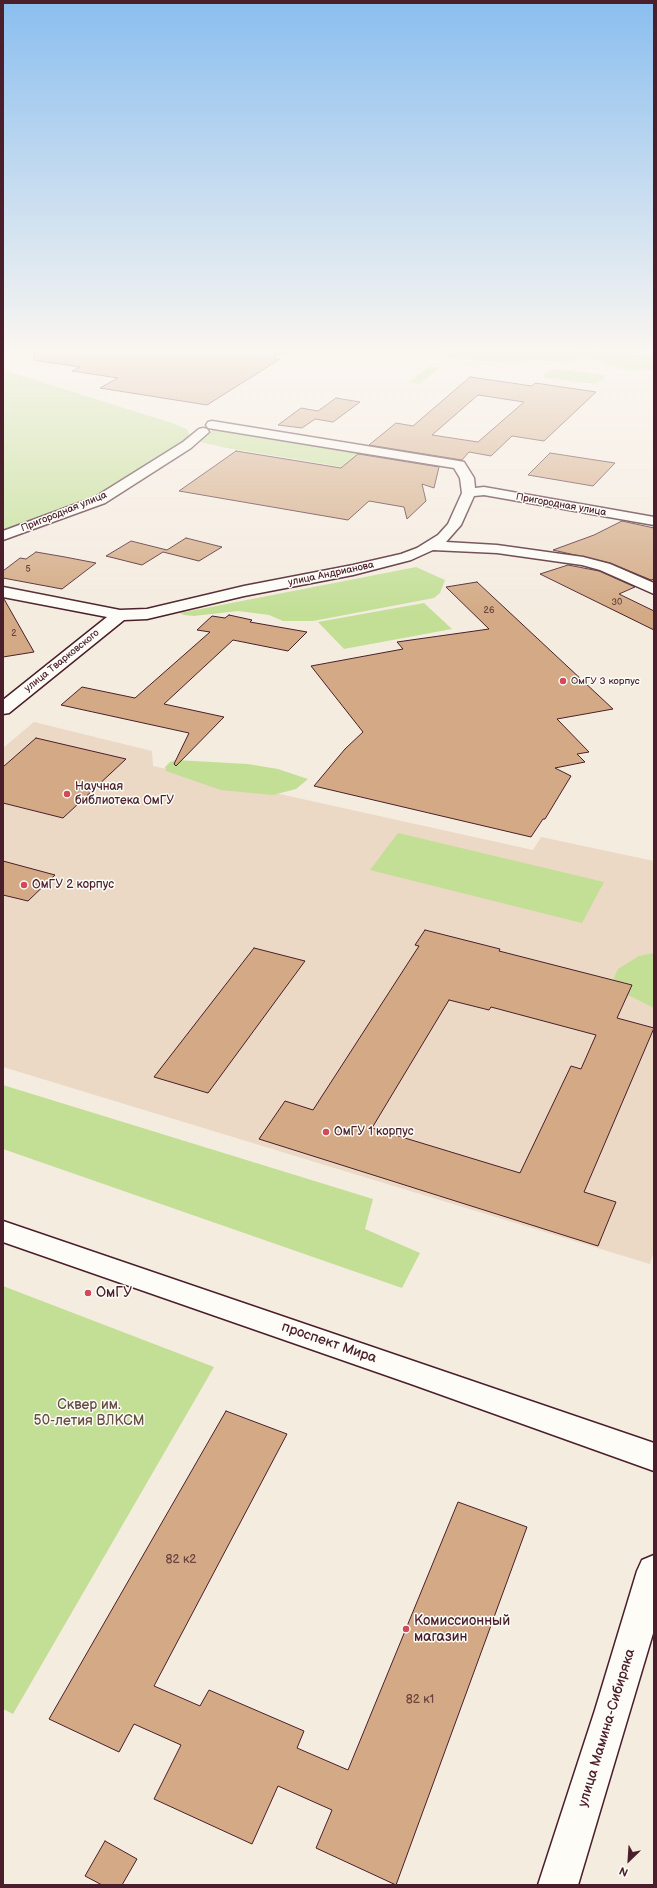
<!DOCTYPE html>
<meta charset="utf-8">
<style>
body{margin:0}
#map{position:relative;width:657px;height:1888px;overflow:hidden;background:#f5ece0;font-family:"Balsamiq Sans",sans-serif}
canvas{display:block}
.frame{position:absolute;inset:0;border:4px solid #4a1f2b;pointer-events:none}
.north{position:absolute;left:609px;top:1840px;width:40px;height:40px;-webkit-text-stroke:3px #fdfcf7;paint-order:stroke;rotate:205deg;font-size:11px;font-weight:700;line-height:16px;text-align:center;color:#4a1f2b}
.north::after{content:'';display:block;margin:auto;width:14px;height:18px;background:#4a1f2b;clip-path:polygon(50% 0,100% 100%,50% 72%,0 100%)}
</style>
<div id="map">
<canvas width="657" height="1888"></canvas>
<div class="frame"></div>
<div class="north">N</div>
</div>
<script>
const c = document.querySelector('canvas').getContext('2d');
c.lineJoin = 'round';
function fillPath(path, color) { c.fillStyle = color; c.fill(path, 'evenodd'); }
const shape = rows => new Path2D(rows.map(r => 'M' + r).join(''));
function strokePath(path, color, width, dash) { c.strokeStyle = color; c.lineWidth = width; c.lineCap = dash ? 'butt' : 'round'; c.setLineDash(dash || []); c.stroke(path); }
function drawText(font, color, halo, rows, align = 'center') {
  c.font = font + ' "Balsamiq Sans",sans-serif'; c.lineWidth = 3; c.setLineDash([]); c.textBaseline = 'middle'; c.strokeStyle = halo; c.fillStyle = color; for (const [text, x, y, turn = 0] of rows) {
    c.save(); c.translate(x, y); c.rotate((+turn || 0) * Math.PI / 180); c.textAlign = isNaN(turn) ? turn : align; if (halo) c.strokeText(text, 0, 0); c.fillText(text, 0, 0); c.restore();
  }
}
const built = shape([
 [34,722,152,751,153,766,533,850,541,837,654,861,654,1251,650,1264,3,1067,3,748]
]);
const green = shape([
 [447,349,564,349,637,355,654,358,654,369,632,370,608,366,605,362,578,358,569,362,558,362,529,360,512,363,470,360,447,357,442,352],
 [429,367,440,368,419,384,409,382],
 [555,369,605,375,605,378,595,384,546,378,543,376,548,371],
 [3,370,172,423,187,429,191,439,98,497,3,533],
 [223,429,412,460,409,463,379,473,227,448,200,442,212,430],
 [416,567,445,580,440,593,434,598,313,621,283,621,269,615,238,611,194,616,184,615,180,613],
 [424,603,452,629,344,649,318,622],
 [176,760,248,764,278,769,308,779,296,789,273,795,221,790,166,771,165,767,170,762],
 [398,833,604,882,582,923,370,870],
 [654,953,654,1008,628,995,632,984,613,980,618,969,639,956],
 [3,1085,373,1199,365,1229,420,1253,402,1288,3,1149],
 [3,1286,214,1367,13,1714,3,1709]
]);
const building = shape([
 [34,349,287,349,273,358,280,359,207,405,100,388,118,378,72,371,80,367,34,360,34,349],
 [470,377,532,386,535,383,596,392,544,441,512,436,491,456,469,452,462,460,369,445,396,423,413,426,470,377],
 [478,395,524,402,478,442,432,435,478,395],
 [336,398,360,402,333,422,315,419,302,428,278,425,301,408,318,411,336,398],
 [236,451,341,468,358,454,439,467,434,488,422,484,426,501,407,519,404,507,369,501,348,520,179,491,236,451],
 [550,453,615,463,593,486,528,475,550,453],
 [622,521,654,528,654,579,651,580,610,563,553,550,594,535,622,521],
 [186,538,222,547,199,561,163,552,142,565,106,556,131,541,167,550,186,538],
 [36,552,65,557,96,563,62,589,3,578,3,571,20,558,26,559,36,552],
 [568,565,599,571,635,587,619,594,654,611,654,630,540,574,568,565],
 [477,582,613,709,557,719,589,752,577,754,585,762,555,768,571,776,545,819,543,819,531,837,314,786,345,749,363,732,311,666,403,649,397,642,489,629,446,587,477,582],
 [3,599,4,599,34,652,3,657,3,599],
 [229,615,252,620,250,622,307,632,288,651,233,640,164,704,224,717,176,766,174,764,189,733,61,705,82,687,135,698,210,632,197,630,212,616,225,618,229,615],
 [36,738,126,759,63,818,3,803,3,767,36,738],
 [3,861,55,875,28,901,3,895,3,861],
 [425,930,500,949,499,951,632,985,617,1018,654,1028,584,1192,616,1202,598,1246,259,1139,285,1101,313,1110,419,946,415,945,425,930],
 [449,1000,489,1010,491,1007,596,1035,581,1069,571,1066,520,1173,372,1128,449,1000],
 [254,948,305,961,208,1093,154,1077,254,948],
 [226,1411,287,1434,154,1686,200,1706,209,1690,304,1731,297,1748,348,1770,458,1502,527,1527,396,1885,316,1848,332,1810,278,1786,252,1844,154,1799,181,1745,134,1724,119,1752,49,1719,226,1411],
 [105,1841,137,1859,122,1885,102,1885,85,1876,105,1841]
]);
const street = shape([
 [212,421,459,461,464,462,474,478,475,488,484,487,654,517,654,525,484,495,474,496,461,525,446,542,497,545,583,557,610,564,654,583,654,594,600,570,582,565,497,553,433,550,411,560,353,575,244,596,147,619,124,620,9,713,3,714,3,700,107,617,3,597,3,587,120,610,147,609,244,586,353,565,401,554,417,548,438,535,448,524,462,493,460,478,454,468,208,428,206,425,208,422,212,421],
 [203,428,207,429,209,432,191,448,105,503,3,540,3,531,95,497,183,442,199,429,203,428],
 [654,1555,654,1630,578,1885,538,1885,595,1710,637,1571,642,1560,654,1555]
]);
const secondary = shape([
 [3,1221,654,1443,654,1471,411,1384,3,1242,3,1221]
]);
const markers = [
 [563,681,4,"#d1495b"],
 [67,794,4,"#d1495b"],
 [24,885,4,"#d1495b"],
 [326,1132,4,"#d1495b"],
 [88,1293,4,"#d1495b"],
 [406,1629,4,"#d1495b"]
];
const farNumbernames = [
 ["5",28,570],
 ["30",617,603],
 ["26",489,611],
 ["2",14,634]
];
const farStreetnames = [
 ["Пригородная улица",561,505,10],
 ["Пригородная улица",64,512,-22],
 ["улица Андрианова",331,574,-12],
 ["улица Тварковского",62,661,-39]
];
const farPoinames = [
 ["ОмГУ 3 корпус",571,681]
];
const poiNames = [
 ["Научная",75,787],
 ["библиотека ОмГУ",75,801],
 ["ОмГУ 2 корпус",32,885],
 ["ОмГУ 1 корпус",334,1132]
];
const nearNumbernames = [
 ["82 к2",181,1560],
 ["82 к1",420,1700]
];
const nearPoinames = [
 ["ОмГУ",96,1293],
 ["Комиссионный",414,1621],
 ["магазин",414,1637]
];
const nearStreetnames = [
 ["проспект Мира",329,1343,19],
 ["улица Мамина-Сибиряка",607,1728,-73]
];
const nearParknames = [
 ["Сквер им.",89,1405],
 ["50-летия ВЛКСМ",89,1421]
];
fillPath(built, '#ebd8c5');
fillPath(green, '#c3df96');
fillPath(building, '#d3aa85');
strokePath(building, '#4a1f2b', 1);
strokePath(street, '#4a1f2b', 3);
strokePath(secondary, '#4a1f2b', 3);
fillPath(street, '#fdfcf7');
fillPath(secondary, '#fdfcf7');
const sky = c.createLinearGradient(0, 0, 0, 614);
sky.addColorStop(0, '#8abeef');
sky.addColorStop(0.57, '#faf6f1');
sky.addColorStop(1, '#faf6f100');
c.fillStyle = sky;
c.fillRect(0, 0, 657, 614);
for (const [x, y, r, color] of markers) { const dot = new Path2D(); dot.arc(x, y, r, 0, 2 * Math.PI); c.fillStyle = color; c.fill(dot); strokePath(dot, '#fdfcf7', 1.5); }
drawText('9px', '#6c4242', null, farNumbernames);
drawText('10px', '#4a1f2b', '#fdfcf7', farStreetnames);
drawText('10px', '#4a1f2b', '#fdfcf7', farPoinames, 'left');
drawText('12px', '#4a1f2b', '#fdfcf7', poiNames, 'left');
drawText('12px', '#6c4242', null, nearNumbernames);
drawText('14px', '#4a1f2b', '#fdfcf7', nearPoinames, 'left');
drawText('14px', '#4a1f2b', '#fdfcf7', nearStreetnames);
drawText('14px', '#684f46', '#fdfcf7', nearParknames);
</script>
